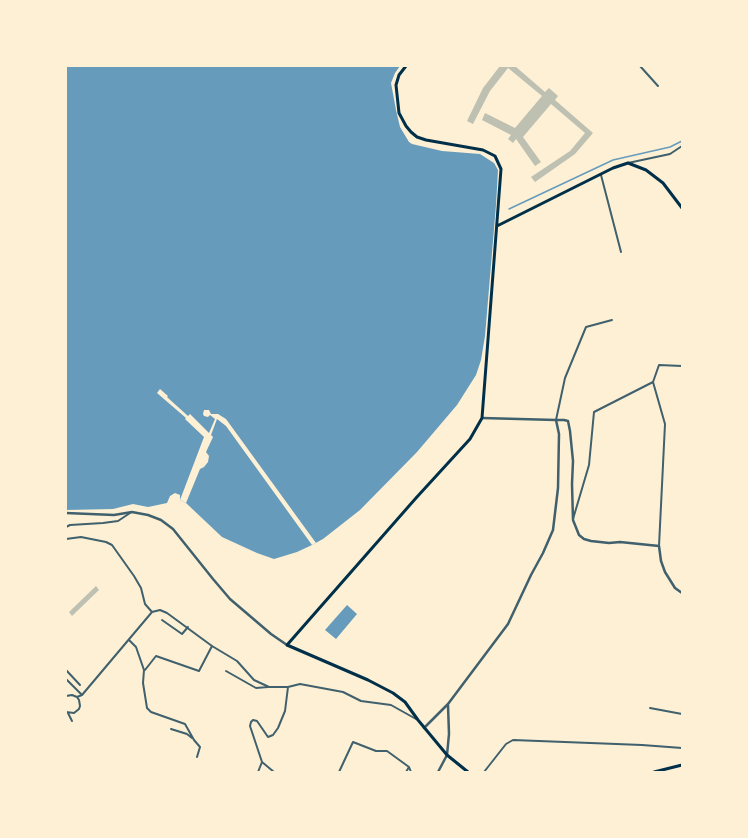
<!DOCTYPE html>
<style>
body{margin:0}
#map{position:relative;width:748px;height:838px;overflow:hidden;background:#fdf0d5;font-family:Mulish,sans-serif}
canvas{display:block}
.frame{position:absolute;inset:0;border:67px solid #fdf0d5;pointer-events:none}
</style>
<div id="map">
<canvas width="748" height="838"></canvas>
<div class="frame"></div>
</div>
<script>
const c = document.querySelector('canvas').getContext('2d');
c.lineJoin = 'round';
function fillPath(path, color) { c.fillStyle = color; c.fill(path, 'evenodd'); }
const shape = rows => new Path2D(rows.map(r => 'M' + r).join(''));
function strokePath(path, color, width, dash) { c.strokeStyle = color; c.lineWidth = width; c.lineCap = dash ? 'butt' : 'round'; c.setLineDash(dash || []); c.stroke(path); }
const water = shape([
 [66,66,400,66,395,73,391,83,396,110,400,127,409,142,412,144,442,151,480,154,494,163,498,170,496,205,485,336,481,360,476,375,457,405,417,452,360,510,323,539,312,545,297,552,274,559,257,553,222,537,186,503,180,500,180,495,175,493,170,496,167,503,148,507,133,504,113,509,66,510],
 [347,605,357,614,336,639,325,630]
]);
const pier = shape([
 [160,389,168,396,167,397,188,416,190,414,209,433,215,419,210,415,208,417,204,416,203,414,204,410,209,410,211,414,218,414,226,419,316,543,312,545,226,426,217,419,211,435,213,437,206,452,209,456,208,462,204,467,200,469,186,503,180,500,204,437,185,419,186,418,157,393]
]);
const stream = shape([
 [509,209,613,160,670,147,682,141]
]);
const building = shape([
 [500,66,515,66,545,92,549,88,558,96,555,100,593,133,575,154,535,182,531,177,570,151,585,133,551,104,523,137,541,162,535,166,516,139,513,143,508,139,511,135,482,120,485,113,515,128,542,96,508,68,490,91,473,124,467,121,483,88],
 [96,586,99,590,72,616,69,612]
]);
const minor = shape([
 [640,66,658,86],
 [628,163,670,154,682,146],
 [601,175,621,252],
 [653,382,665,424,659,546],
 [682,391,682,392],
 [556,420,565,378,586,327,612,320],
 [573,519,589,465,594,412,653,382,659,365,682,366],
 [66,527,70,525,103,523,118,521,130,513],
 [66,539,81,537,106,542,112,545,134,576,141,588,145,604,152,612,82,695,77,697],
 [152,612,160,610,167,613,212,646,237,661,254,680,269,687,288,687,300,684,343,692,361,701,391,705,416,719],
 [162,620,182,634,188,627],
 [129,640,136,647,144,670,143,683,147,708,151,712,185,724,194,740,200,747,197,757],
 [66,670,80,685],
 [145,670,156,656,199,671,212,646],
 [226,671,256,688,268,687],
 [66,679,82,695],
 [66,696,72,695,77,697,79,700,80,706,79,709,74,713,66,712],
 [650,708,682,714],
 [68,713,72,721],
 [171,729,187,734,192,738],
 [262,762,274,772],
 [258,772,262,762,250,726,251,722,253,720,257,721,268,737,273,735,278,728,285,711,288,687],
 [339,772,353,742,376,751,387,751,409,767,411,772],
 [406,772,409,767],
 [484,772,506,744,513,740,642,745,682,748]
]);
const tertiary = shape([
 [556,420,564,420,568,421,570,431,573,461,572,484,573,520,579,535,584,539,591,541,609,543,620,542,659,546,661,561,665,572,675,588,682,593],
 [66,513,114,515,132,512,148,515,161,520,173,529,213,579,230,599,271,634,287,645],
 [424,728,448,704,508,624,531,575,543,553,553,530,558,488,559,434,556,420,482,418],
 [438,772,447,755,449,734,448,705]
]);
const secondary = shape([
 [406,66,399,75,396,85,399,113,406,126,411,132,417,137,426,140,483,150,495,156,501,169,482,418,470,439,416,498,287,645,368,680,393,693,405,702,418,720,447,755,468,772],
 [497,226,613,168,628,163,646,170,663,183,682,208]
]);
const primary = shape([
 [654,772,682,765]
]);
fillPath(water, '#669bbc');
fillPath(pier, '#fdf0d5');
strokePath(stream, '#669bbc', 1.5);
fillPath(building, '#bec0b2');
strokePath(minor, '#3f606c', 2);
strokePath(tertiary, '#3f606c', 2.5);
strokePath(secondary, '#003049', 3);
strokePath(primary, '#003049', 3);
</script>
